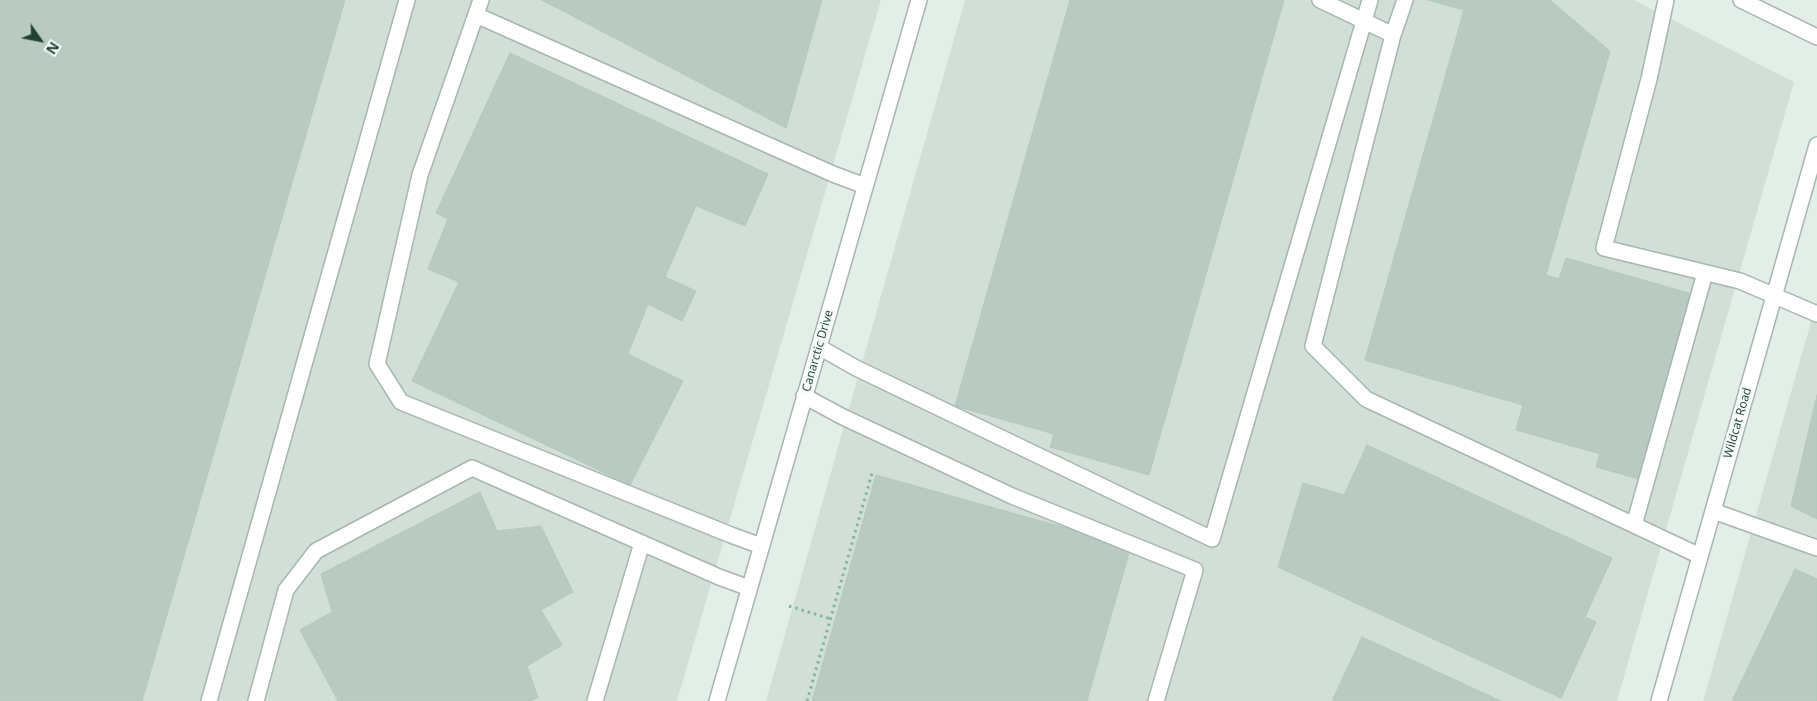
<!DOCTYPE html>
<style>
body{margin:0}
#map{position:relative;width:1817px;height:701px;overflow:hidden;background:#e3eee8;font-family:"Open Sans",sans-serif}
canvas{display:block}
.north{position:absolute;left:15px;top:15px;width:50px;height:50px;-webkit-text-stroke:4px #f4faf7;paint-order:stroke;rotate:123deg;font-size:14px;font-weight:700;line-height:20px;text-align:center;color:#214235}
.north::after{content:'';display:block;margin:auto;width:18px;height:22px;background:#214235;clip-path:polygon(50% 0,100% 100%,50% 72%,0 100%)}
</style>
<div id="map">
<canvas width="1817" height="701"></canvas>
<div class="north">N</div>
</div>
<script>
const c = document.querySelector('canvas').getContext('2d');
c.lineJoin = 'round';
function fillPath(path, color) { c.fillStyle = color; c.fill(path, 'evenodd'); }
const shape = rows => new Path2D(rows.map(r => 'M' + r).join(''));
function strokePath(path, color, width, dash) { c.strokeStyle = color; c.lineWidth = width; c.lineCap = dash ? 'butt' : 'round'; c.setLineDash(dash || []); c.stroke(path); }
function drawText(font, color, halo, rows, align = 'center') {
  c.font = font + ' "Open Sans",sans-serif'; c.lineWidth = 5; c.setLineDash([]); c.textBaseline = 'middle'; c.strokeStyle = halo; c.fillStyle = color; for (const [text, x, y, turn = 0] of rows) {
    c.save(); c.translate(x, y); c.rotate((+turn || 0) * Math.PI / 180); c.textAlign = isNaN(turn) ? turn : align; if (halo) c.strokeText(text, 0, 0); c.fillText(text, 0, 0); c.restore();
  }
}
const built = shape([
 [0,0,881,0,677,701,0,701],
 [965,0,1634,0,1794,82,1617,701,766,701],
 [1817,301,1817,701,1703,701]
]);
const building = shape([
 [0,0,345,0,142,701,0,701,0,0],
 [542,0,822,0,786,128,542,0],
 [1070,0,1284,0,1149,475,1050,447,1054,434,955,406,1070,0],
 [1428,0,1550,0,1610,51,1546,275,1559,279,1566,258,1692,294,1639,479,1596,467,1600,454,1516,430,1523,405,1365,360,1464,10,1428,0],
 [510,53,768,174,745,226,696,206,665,277,696,291,682,321,648,304,628,354,683,381,630,485,412,381,459,282,428,269,448,219,436,213,510,53],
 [1817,395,1817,519,1791,506,1817,395],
 [1367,445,1612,558,1585,617,1596,622,1561,698,1278,567,1303,483,1344,495,1367,445],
 [876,475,1131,546,1087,701,812,701,876,475],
 [480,492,497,531,541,526,573,592,541,610,562,645,527,666,538,697,531,701,338,701,300,630,332,612,321,574,480,492],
 [1795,569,1817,579,1817,701,1732,701,1795,569],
 [1362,637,1501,701,1332,701,1362,637]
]);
const path = shape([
 [789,606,831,619],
 [807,701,872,473]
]);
const service = shape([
 [481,0,420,175,377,364,401,402,731,535,761,546],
 [1370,0,1364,21,1393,35],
 [1405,0,1393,35,1313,346,1366,399,1700,556],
 [1666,0,1649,79,1604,248,1740,281,1817,314],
 [476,15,833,174,865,186],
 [819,347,856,368,1212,539,1364,21,1320,0],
 [804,396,843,417,1012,496,1195,570,1156,701],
 [1713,511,1817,548],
 [1634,525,1705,273],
 [209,701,407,0],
 [256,701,286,590,316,551,472,468,719,577,749,588],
 [595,701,642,543]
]);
const minor = shape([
 [1741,0,1817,37],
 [717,701,919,0],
 [1659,701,1817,145]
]);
const streetNames = [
 ["Canarctic Drive",818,351,-74],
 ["Wildcat Road",1738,423,-74]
];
fillPath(built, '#d1dfd7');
fillPath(building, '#b8cac1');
strokePath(building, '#b5c9be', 1);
strokePath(service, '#a5b7af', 18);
strokePath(minor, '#a5b7af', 18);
strokePath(path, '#80b59f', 3, [2.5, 4]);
strokePath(service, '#fff', 15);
strokePath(minor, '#fff', 15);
drawText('12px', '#214235', '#f4faf7', streetNames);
</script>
